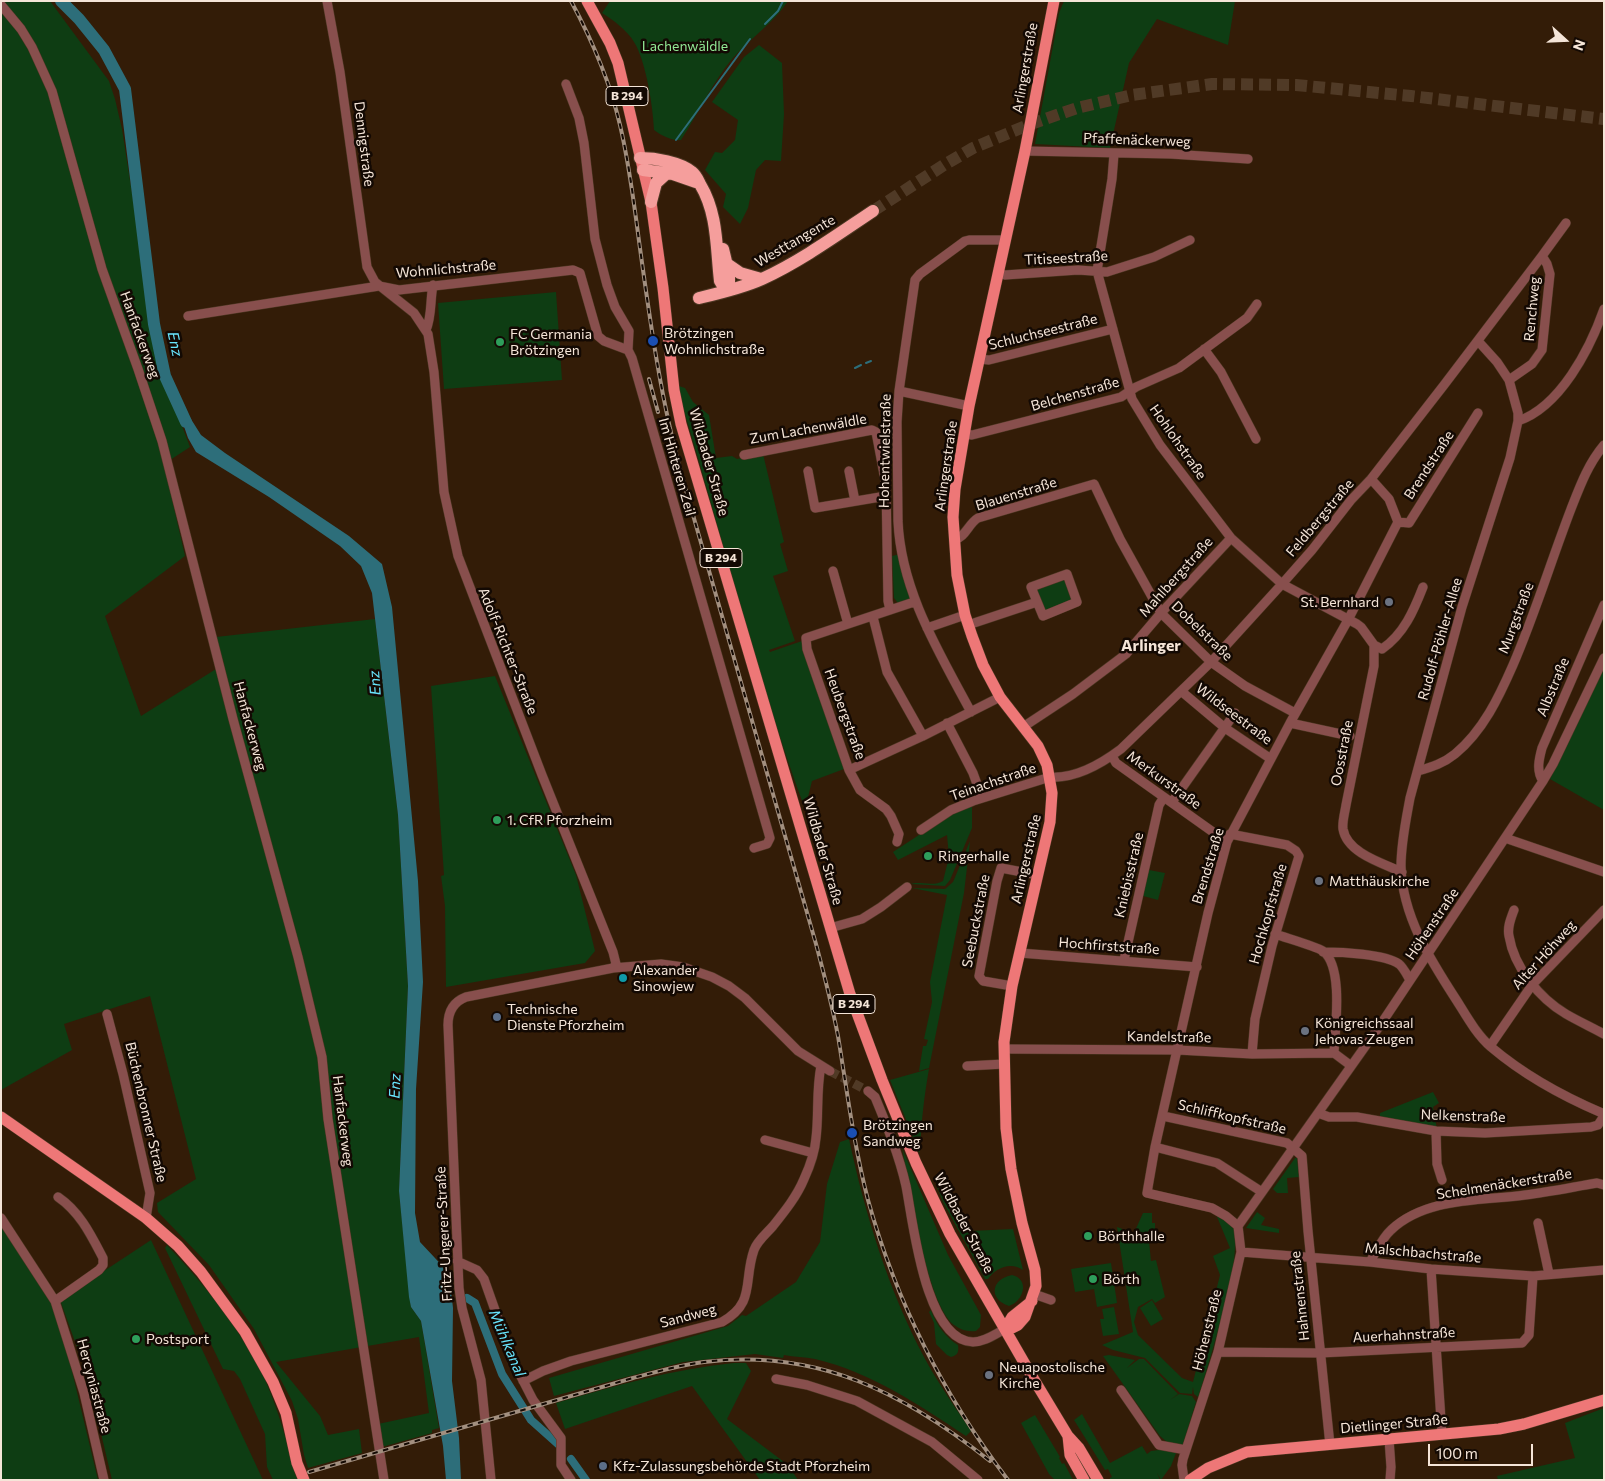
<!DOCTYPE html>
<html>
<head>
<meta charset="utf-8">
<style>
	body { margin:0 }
	#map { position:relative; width:1605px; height:1481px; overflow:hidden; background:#331c07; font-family:Commissioner,sans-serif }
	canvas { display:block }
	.frame { position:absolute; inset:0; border:2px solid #f5e5d8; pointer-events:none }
	.north { position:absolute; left:1540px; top:15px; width:50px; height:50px; -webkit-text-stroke:4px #130903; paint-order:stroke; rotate:110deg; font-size:14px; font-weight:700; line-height:20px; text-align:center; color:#f5e5d8 }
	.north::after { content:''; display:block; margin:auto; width:18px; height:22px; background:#f5e5d8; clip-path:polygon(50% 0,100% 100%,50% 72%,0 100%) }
	.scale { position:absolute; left:1428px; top:1444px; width:105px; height:22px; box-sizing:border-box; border:2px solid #f5e5d8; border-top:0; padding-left:6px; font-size:15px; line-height:18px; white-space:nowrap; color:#f5e5d8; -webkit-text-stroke:4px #130903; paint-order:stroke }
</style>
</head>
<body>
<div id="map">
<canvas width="1605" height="1481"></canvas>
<div class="frame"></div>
<div class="north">N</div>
<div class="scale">100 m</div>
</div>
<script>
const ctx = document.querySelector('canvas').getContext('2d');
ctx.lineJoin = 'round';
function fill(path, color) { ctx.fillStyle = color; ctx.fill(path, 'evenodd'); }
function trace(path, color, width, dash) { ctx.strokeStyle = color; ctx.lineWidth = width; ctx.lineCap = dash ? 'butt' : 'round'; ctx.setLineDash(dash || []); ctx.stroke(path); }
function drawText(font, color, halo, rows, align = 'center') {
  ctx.font = font + ' Commissioner,sans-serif'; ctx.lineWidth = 5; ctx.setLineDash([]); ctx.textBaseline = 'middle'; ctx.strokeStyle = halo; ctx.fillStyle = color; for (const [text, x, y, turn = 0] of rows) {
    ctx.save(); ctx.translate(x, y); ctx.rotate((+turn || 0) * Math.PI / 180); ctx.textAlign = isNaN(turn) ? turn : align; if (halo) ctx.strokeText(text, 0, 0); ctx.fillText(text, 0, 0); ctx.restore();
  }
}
const green = new Path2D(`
	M1 1H50L109 81 115 99 122 129 153 329 163 375 190 447 164 464 185 556 105 616 141 716 224 664 216 637 375 619 398 815 408 986 399 1191 411 1307 421 1321 439 1428 432 1430V1433L382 1447 378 1424 429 1413 419 1337 276 1362 320 1416 328 1435 359 1429 362 1453 308 1468 304 1455 298 1419 292 1401 254 1329 209 1265 158 1212 157 1203 196 1179 150 996 64 1024 72 1050 1 1090Z
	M610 1H788C774 23 749 39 732 59 712 83 698 114 681 140 672 141 662 136 654 130 653 107 646 61 634 42 627 30 613 20 602 13Z
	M1064 1H1235L1228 45 1157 19 1129 63 1110 148 1035 144 1059 13Z
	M759 45 782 63 784 114 781 161 765 160 756 170 748 208 740 224 723 207 726 194 705 170 715 152 722 153 735 140 738 120 712 102 744 57Z
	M556 292 562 380 444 389 438 303Z
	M676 385 685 388 693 402 709 415 716 458 732 456 737 459 763 454 784 542 780 544 788 571 773 576 795 641 769 650 770 652 802 641 844 769 812 781 805 809C754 670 720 526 676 385Z
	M900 554 912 598 898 603 894 598 892 556Z
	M1065 578 1073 600 1045 610 1036 589Z
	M1604 665V810L1550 779Z
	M495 676 576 875 595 951 585 963 446 987 445 906 441 876 444 875 431 686Z
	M972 804V828L950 880 945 886 911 884C919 881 934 887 943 881L949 857 947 835 898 860 893 852 954 812Z
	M970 841 964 893 929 1068 919 1071 923 1046H926L928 1040 924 1039 932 1002 930 982 947 895 912 888 945 889 953 882Z
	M1149 870 1165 873 1158 900 1143 896Z
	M929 1069C924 1097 921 1123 920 1152H919L890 1080Z
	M1433 1092 1439 1103 1433 1107 1437 1129 1380 1117V1113Z
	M849 1139C865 1214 888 1289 924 1357 938 1383 955 1407 971 1431L966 1436C919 1405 871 1372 815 1359 805 1357 794 1357 784 1355L783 1358 755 1354 683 1362 554 1396 549 1378 728 1326 742 1315 746 1316 796 1282 820 1242 827 1184 840 1142Z
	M902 1148 948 1255 981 1315 980 1327 976 1331C967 1332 961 1330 954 1325 926 1303 910 1186 902 1148Z
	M1295 1158H1297L1299 1177 1287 1178 1288 1193H1277L1273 1189Z
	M937 1182 970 1231 1013 1229 1023 1270C1011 1261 995 1268 988 1279H985L943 1202 936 1185Z
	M1215 1212 1234 1229C1238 1255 1230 1283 1224 1308 1216 1338 1208 1367 1198 1397L1194 1394 1193 1387 1192 1394 1180 1393 1145 1358 1113 1350 1102 1345 1133 1332 1117 1227 1134 1233 1143 1213H1152V1223H1155V1230L1148 1231 1151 1261 1156 1260 1165 1297 1155 1303 1152 1299 1138 1307 1134 1322 1138 1335 1182 1378 1193 1382 1220 1275 1213 1256 1230 1248Z
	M1257 1212 1265 1218 1261 1225 1279 1229V1233L1246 1228Z
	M1 1223 53 1302 71 1367 98 1480H1Z
	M151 1240 263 1480H112L88 1378 60 1300Z
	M167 1245C204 1284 243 1332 266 1382 279 1412 287 1442 295 1474L298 1480H273L267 1467 265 1434 240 1379 234 1371 223 1369 165 1248Z
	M1111 1263 1117 1303 1097 1307 1094 1289 1075 1292 1071 1269Z
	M1012 1275C1030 1279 1024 1301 1009 1306 988 1299 991 1279 1012 1275Z
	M1152 1300 1163 1319 1151 1326 1140 1308Z
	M1114 1307 1119 1334 1103 1336 1100 1319H1104L1102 1309Z
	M931 1310C936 1324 946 1338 958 1345 959 1352 958 1355 951 1357L947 1355 936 1344 934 1323 929 1312Z
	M1109 1355 1135 1360 1127 1368 1139 1359H1144L1178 1394 1170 1400 1179 1394 1192 1396 1196 1402 1183 1444 1181 1445 1168 1443 1160 1436 1103 1356Z
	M734 1363H746L751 1371 727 1419 788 1465 798 1480H760L692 1386 565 1429 556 1403C614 1386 673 1369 734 1363Z
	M1604 1408V1480H1498L1497 1476 1575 1458 1565 1423Z
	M1082 1414 1110 1463 1142 1446 1147 1454 1151 1451 1167 1449 1176 1453 1171 1466 1161 1480 1157 1473 1160 1480H1110V1478L1112 1477 1108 1469 1105 1470 1074 1420Z
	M1035 1415 1060 1457 1059 1458 1062 1464 1064 1463 1073 1480H1055L1049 1474 1021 1423Z`);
const water = new Path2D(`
	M184 408 201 435 225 453 349 536 382 564 392 607 418 881 423 982 416 1089 415 1213 420 1242 449 1273 453 1308 452 1381 459 1438 461 1480H446L443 1446 421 1321 411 1307 409 1297 399 1191 408 986 398 815 372 593 361 566 340 546 269 497 196 452 188 438 178 409Z`);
const stream = new Path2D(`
	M765 24 778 11 783 1
	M676 140 750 39
	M866 363 871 361
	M855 368 861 365`);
const canal = new Path2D(`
	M467 1298 475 1303 502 1374 531 1420 559 1445
	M571 1459 586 1480`);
const river = new Path2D(`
	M61 1 79 19 104 50 125 89 154 324 165 376 186 422`);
const minorTunnel = new Path2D(`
	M830 1071 868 1091`);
const highwayTunnel = new Path2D(`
	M873 211 944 165 973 148 1028 125 1077 108 1132 95 1212 84 1296 85 1411 96 1604 119`);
const minor = new Path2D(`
	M327 1 340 72 367 267 375 282 414 313 428 334 434 372 444 492 458 556 542 775 613 952 616 964 613 968
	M1 5 21 29 32 47 52 91 102 269 138 369 162 441 233 719 298 957 322 1057 328 1119 384 1480
	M566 84 579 118 584 143 595 239 607 285 615 307 629 331 628 350 632 358 770 838 767 844 754 848
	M1025 151 1171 154 1248 159
	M1114 154 1112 179 1097 271 1132 399 1160 445 1231 538 1282 584 1357 624 1361 627 1374 645V666L1346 805C1345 812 1342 822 1343 829 1347 853 1382 863 1402 872
	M998 273 1005 275 1078 270 1107 272 1154 257 1190 240
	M188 316 379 286 399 290 573 270 580 273 598 336 604 341 628 350
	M426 330C432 317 430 300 433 285
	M1204 349 1221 372 1256 439
	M979 359 989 360 1113 329
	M1509 380 1532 364 1542 350 1550 274 1547 264 1542 256
	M899 391 969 406
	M1518 421C1560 407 1590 349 1604 309
	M964 434 972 435 1121 397 1136 387 1179 368 1247 318 1257 304
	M744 455 872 430 876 432 886 485 888 601 890 610
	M808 471 815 508 886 496
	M849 471 855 501
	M1371 479 1389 499 1398 522
	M954 540C966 537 968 524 978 518L1094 484 1120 539 1161 613 1211 662 1245 686 1295 713
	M833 571 848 624
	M1067 574 1077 602 1043 616 1031 587Z
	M916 603H911L806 638 807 649 849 770 923 736 1000 697
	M873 617 887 672 923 736
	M968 625 1037 602
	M927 628 965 615
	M1374 645 1382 649C1404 634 1414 610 1423 587
	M1181 691 1225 728 1271 759
	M971 712C939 652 901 591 898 521L897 422 899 391 915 280 920 274 965 241 969 240H1006
	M947 723 973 773 982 798
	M1290 723 1350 736
	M1023 727 1073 694 1126 654 1161 613 1231 538
	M1112 756 1116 763 1227 842
	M849 770 860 790 886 809 891 816 899 834 897 842
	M1418 771C1432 767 1444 763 1455 754 1483 731 1499 697 1513 665 1535 614 1551 561 1571 509 1580 486 1588 464 1604 445
	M1543 781C1536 771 1539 759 1542 748L1604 605
	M1172 802 1235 713
	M921 830 951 810 973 801 1050 777C1076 779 1101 764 1121 749L1211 662 1282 584 1312 550 1351 500 1371 479 1444 385 1542 256 1566 223
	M1230 834 1287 845 1296 851 1299 856 1272 946 1255 1019 1252 1054
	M1505 838 1604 872
	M1514 910C1511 918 1507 927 1509 936 1514 967 1539 998 1566 1014 1578 1021 1591 1027 1604 1034
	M830 928 862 919 881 907 907 887
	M1275 934C1286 938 1315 946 1323 951 1344 967 1335 1029 1334 1053L1350 1065
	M1323 952C1341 952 1385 954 1399 964 1403 967 1407 975 1410 980
	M1020 953 1197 967
	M1124 960 1157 814 1159 805 1164 797
	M1012 986 983 981 979 976 997 881 1001 868 1038 875
	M107 1014 123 1074 150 1193 146 1218
	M1490 1046 1532 985 1604 910
	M1004 1049 1178 1050 1252 1054 1334 1053
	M967 1066 1004 1064
	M868 1091 875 1097C887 1126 899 1155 906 1186 913 1221 925 1341 973 1342 985 1342 995 1334 1005 1329
	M1318 1113 1329 1117H1357L1436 1131 1485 1133 1591 1127 1598 1125 1604 1116 1602 1113C1562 1096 1524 1075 1491 1047 1477 1035 1467 1017 1457 1001 1431 961 1402 916 1401 866 1401 843 1406 820 1410 798L1462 607 1510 458 1518 421V413L1509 380 1497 362 1478 341
	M1163 1116 1287 1143 1302 1156 1308 1231 1330 1445
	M1436 1131 1437 1164 1442 1180
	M765 1140 813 1153
	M1155 1147 1217 1163 1262 1192
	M1 1218 55 1301 84 1393 104 1480
	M1538 1223 1549 1274
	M1238 1226 1226 1216 1212 1208 1147 1193 1155 1147 1208 913 1227 842 1290 723 1348 620 1398 522 1409 523 1478 413
	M1241 1252 1370 1262 1431 1269 1533 1276 1604 1270
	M457 1261 477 1270 484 1279 513 1361 533 1400 561 1438V1465L571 1480
	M1370 1262C1376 1252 1382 1238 1391 1230 1426 1197 1481 1201 1525 1195 1549 1192 1573 1187 1597 1183L1604 1185
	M1431 1269 1442 1435
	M1034 1294 1051 1300
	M55 1301 99 1270 103 1265V1258C91 1235 80 1212 58 1197
	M1218 1352 1320 1353 1522 1343 1529 1335 1533 1276
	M776 1379 807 1385 857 1401 932 1442 978 1480
	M523 1381 543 1371 571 1361 722 1322C756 1303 743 1281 754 1250 757 1241 767 1233 773 1226 785 1211 797 1196 804 1179 810 1166 815 1151 816 1138 819 1114 816 1091 821 1066
	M1121 1390 1159 1445 1186 1450
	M1389 1439 1391 1467 1390 1480
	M491 1480 481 1380 462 1308 459 1288 448 1025C448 1012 453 1002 466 997L613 968 661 964 683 967 712 977 729 986 745 998 798 1051 830 1071
	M1184 1480 1182 1465 1183 1459 1218 1352 1241 1252 1238 1226 1381 1024 1543 781 1553 764 1604 658`);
const major = new Path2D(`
	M587 1 610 43 618 63 651 202 663 288 674 390 681 424 850 994 882 1080 916 1163 950 1234 1033 1378 1068 1436 1079 1448 1098 1480
	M1 1117 146 1218 178 1246 201 1272 245 1332 273 1382 286 1413 297 1463 304 1480
	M1005 1329 1012 1328 1018 1325 1025 1317 1036 1286 1035 1270 1022 1223 1011 1169 1006 1128 1004 1042 1012 986 1050 822 1052 793 1047 765 1038 746 1000 697 983 665 972 636 965 615 957 575 953 517 955 489 969 406 1025 151 1054 1
	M1005 1329 1012 1317 1032 1301
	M1068 1436 1070 1455 1084 1480
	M1190 1480 1208 1468 1247 1452 1499 1429 1524 1424 1604 1400`);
const highway = new Path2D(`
	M640 158C655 158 680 162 692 172 696 175 698 180 700 184 718 214 716 247 720 281L723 286 729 290
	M643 170 673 174 696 182
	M651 202 656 183 667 173
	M723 249 729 274V290
	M727 264 740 273 761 279
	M699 298C720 293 742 288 762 279 801 261 837 235 873 211`);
const rail = new Path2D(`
	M571 1C592 40 610 82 620 125 629 163 634 202 639 241 650 321 661 402 683 480L816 944C824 974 832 1005 838 1036 847 1091 854 1146 868 1200 896 1301 944 1396 1008 1480
	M649 379 658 412
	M309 1472 633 1378C656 1372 680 1365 704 1362 817 1348 904 1393 990 1461`);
const markers = [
	[653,341,6,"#1a4fb4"],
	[500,342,5,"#2e9e5b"],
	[1389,602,5,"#6b7280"],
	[497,820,5,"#2e9e5b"],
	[928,856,5,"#2e9e5b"],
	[1319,881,5,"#6b7280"],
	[623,978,5,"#0f9aa8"],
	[497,1017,5,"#5c6f8a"],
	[1305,1031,5,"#6b7280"],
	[852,1133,6,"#1a4fb4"],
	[1088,1236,5,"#2e9e5b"],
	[1093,1279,5,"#2e9e5b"],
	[136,1339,5,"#2e9e5b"],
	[989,1375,5,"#6b7280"],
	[603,1466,5,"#5c6f8a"]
];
const shields = [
	[627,96,42],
	[721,558,42],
	[854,1004,42]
];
const shieldNames = [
	["B 294",627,96],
	["B 294",721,558],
	["B 294",854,1004]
];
const parkNames = [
	["Lachenwäldle",685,46]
];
const streetNames = [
	["Arlingerstraße",1025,68,-80],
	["Pfaffenäckerweg",1137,140,2],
	["Dennigstraße",364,144,83],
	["Westtangente",795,241,-30],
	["Titiseestraße",1066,258,-3],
	["Wohnlichstraße",446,269,-5],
	["Renchweg",1532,309,-85],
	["Schluchseestraße",1043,332,-14],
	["Hanfackerweg",140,335,70],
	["Belchenstraße",1075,394,-16],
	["Zum Lachenwäldle",808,429,-10],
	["Hohlohstraße",1178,442,55],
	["Hohentwielstraße",885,451,-89],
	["Wildbader Straße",709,462,74],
	["Brendstraße",1429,465,-57],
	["Arlingerstraße",946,466,-82],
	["Im Hinteren Zeil",677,467,74],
	["Blauenstraße",1016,494,-17],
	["Feldbergstraße",1320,518,-50],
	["Mahlbergstraße",1176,577,-48],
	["Murgstraße",1516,618,-69],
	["Dobelstraße",1202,631,44],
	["Rudolf-Pöhler-Allee",1440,639,-74],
	["Adolf-Richter-Straße",508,651,68],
	["Albstraße",1553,687,-67],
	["Heubergstraße",845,714,70],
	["Wildseestraße",1234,714,37],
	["Hanfackerweg",250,726,75],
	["Oosstraße",1342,753,-79],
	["Merkurstraße",1164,780,36],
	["Teinachstraße",993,782,-19],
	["Wildbader Straße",823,851,74],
	["Arlingerstraße",1026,859,-77],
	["Brendstraße",1208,866,-73],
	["Kniebisstraße",1129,875,-77],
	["Hochkopfstraße",1268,914,-74],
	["Seebuckstraße",976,921,-79],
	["Höhenstraße",1432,924,-56],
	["Hochfirststraße",1109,946,4],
	["Alter Höhweg",1544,955,-48],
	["Kandelstraße",1169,1037,1],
	["Büchenbronner Straße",146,1112,77],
	["Nelkenstraße",1463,1116,2],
	["Schliffkopfstraße",1232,1117,13],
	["Hanfackerweg",343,1121,83],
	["Schelmenäckerstraße",1504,1184,-9],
	["Wildbader Straße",964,1223,62],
	["Fritz-Ungerer-Straße",444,1234,-93],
	["Malschbachstraße",1423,1253,5],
	["Hahnenstraße",1300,1296,-96],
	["Sandweg",688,1316,-15],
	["Höhenstraße",1207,1330,-76],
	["Auerhahnstraße",1404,1335,-3],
	["Hercyniastraße",94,1386,75],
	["Dietlinger Straße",1394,1424,-5]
];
const poiNames = [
	["Brötzingen",664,333],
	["Wohnlichstraße",664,349],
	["FC Germania",510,334],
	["Brötzingen",510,350],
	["St. Bernhard",1379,602,"right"],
	["1. CfR Pforzheim",507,820],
	["Ringerhalle",938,856],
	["Matthäuskirche",1329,881],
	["Alexander",633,970],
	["Sinowjew",633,986],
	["Technische",507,1009],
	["Dienste Pforzheim",507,1025],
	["Königreichssaal",1315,1023],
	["Jehovas Zeugen",1315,1039],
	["Brötzingen",863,1125],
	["Sandweg",863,1141],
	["Börthhalle",1098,1236],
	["Börth",1103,1279],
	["Postsport",146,1339],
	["Neuapostolische",999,1367],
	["Kirche",999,1383],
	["Kfz-Zulassungsbehörde Stadt Pforzheim",613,1466]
];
const waterNames = [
	["Enz",175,344,78],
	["Enz",375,683,-94],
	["Enz",395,1086,-88],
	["Mühlkanal",507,1343,67]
];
const quarterNames = [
	["Arlinger",1151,646]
];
fill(green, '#0e3d13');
fill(water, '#2d6e7a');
trace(stream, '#2d6e7a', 2);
trace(canal, '#2d6e7a', 8);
trace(river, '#2d6e7a', 12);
trace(minorTunnel, '#503a26', 9, [9, 4.5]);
trace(highwayTunnel, '#503a26', 12, [12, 6]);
trace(minor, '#4e3824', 10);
trace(major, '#4e3824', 12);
trace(highway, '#4e3824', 14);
trace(minor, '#884f4d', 9);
trace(major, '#e77', 11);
trace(highway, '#f59e9c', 12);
trace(rail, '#a28f7f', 4);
trace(rail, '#130903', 2, [5.5]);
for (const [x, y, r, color] of markers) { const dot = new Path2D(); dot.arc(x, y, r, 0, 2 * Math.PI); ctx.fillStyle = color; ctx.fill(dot); trace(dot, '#130903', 2); }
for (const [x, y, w] of shields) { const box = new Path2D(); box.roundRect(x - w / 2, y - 9.5, w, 19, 4); ctx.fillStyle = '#130903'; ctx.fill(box); trace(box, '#f5e5d8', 1); }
drawText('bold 12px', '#f5e5d8', null, shieldNames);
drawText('14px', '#92e995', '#130903', parkNames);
drawText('14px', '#f5e5d8', '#130903', streetNames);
drawText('14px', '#f5e5d8', '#130903', poiNames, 'left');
drawText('italic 15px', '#68e4fc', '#130903', waterNames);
drawText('bold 16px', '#f5e5d8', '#130903', quarterNames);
</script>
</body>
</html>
